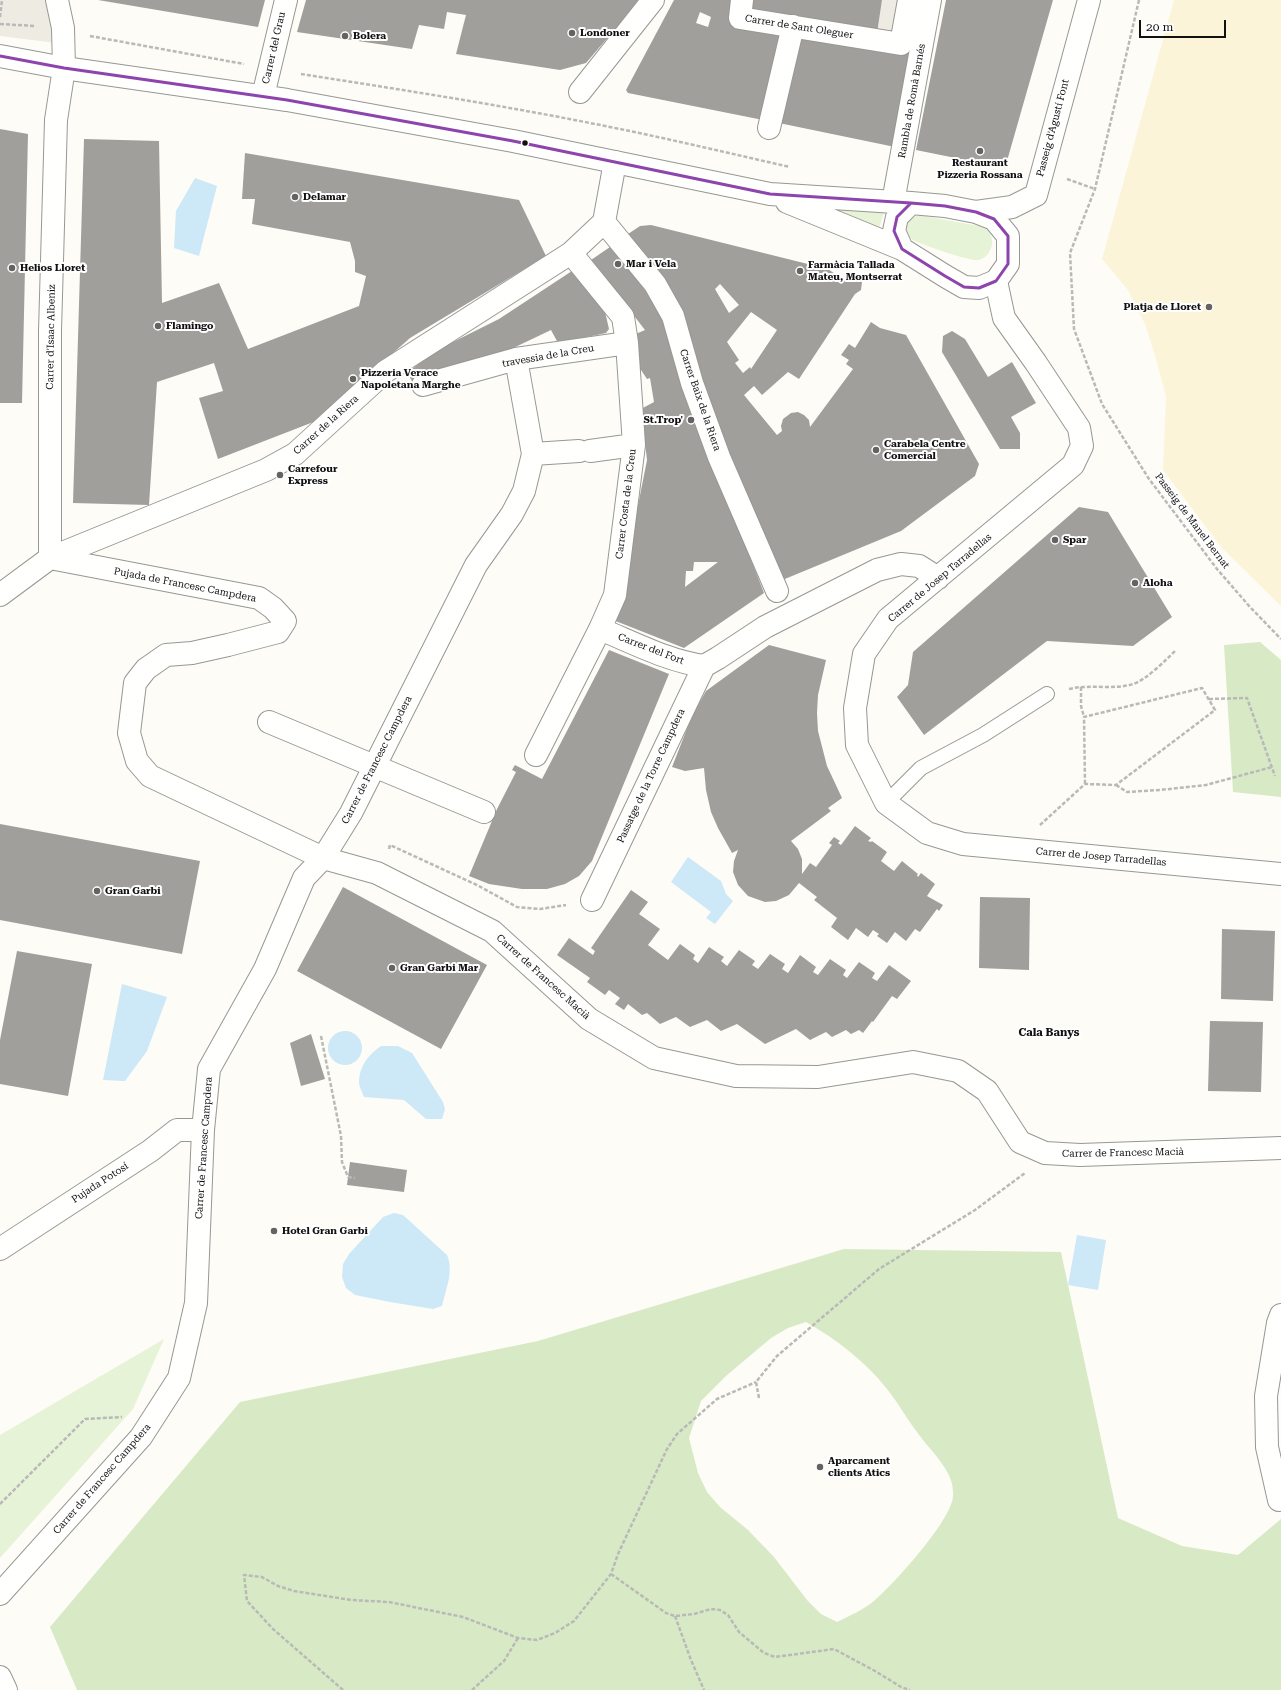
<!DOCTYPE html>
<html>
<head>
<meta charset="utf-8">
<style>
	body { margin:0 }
	#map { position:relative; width:1281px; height:1690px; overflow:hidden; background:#fdfcf7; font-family:"Roboto Serif",serif }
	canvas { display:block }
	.scale { position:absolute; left:1139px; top:20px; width:87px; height:18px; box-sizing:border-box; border:2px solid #111; border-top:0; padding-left:5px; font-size:12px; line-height:14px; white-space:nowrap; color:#111; -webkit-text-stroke:3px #fff; paint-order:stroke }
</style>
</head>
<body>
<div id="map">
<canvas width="1281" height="1690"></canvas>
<div class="scale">20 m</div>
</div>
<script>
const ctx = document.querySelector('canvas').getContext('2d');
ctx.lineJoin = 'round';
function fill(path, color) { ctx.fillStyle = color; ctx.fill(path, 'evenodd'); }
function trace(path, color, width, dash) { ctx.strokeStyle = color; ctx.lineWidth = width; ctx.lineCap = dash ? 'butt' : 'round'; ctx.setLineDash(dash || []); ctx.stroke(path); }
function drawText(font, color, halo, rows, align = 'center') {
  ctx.font = font + ' "Roboto Serif",serif'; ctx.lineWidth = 4; ctx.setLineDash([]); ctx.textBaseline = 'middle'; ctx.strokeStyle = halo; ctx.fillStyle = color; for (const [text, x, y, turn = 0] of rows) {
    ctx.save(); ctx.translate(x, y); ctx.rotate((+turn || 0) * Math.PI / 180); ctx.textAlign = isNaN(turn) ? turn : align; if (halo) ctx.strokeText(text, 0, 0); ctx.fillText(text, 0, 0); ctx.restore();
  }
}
const green = new Path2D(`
	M835 209 884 213 878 231Z
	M919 215 984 227C990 231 993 237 992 245 990 253 985 259 978 260 971 262 920 244 913 240 900 232 908 218 919 215Z
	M164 1339 133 1409 0 1558V1435Z`);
const forest = new Path2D(`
	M1260 642 1281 660V797L1233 792 1224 645Z
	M844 1249 1061 1252 1118 1518 1182 1546 1238 1555 1281 1519V1690H77L50 1627 240 1402 538 1341ZM806 1322C836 1339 866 1362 887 1389 899 1404 908 1421 920 1436 933 1454 955 1472 953 1496 952 1520 893 1585 874 1601 863 1610 849 1616 837 1622L821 1614 807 1600 774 1557 748 1530 720 1507 707 1492 698 1473 689 1438 701 1401 726 1376 771 1338 788 1328Z`);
const sand = new Path2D(`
	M1174 0H1281V606L1222 548 1163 470 1166 397 1155 355 1145 324 1128 290 1102 259Z`);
const plaza = new Path2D(`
	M0 0H49L56 43 0 36Z
	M882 0H919L909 52 874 45Z`);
const water = new Path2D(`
	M195 178 217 186 199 256 174 248 176 211Z
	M688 857 721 881 726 894 733 901 715 924 706 918 711 912 671 882Z
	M122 984 167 997 147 1051 125 1081 103 1080Z
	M328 1048a17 17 0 1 1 34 0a17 17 0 1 1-34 0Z
	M381 1046H398L412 1053 443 1102 445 1109 442 1119H426L404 1100 364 1097C362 1092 359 1086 359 1082 359 1066 369 1054 381 1046Z
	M394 1213 403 1215 447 1255C454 1271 446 1289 442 1306L433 1309 390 1302 355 1295 346 1288 342 1277 343 1264 349 1254 383 1217Z
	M1077 1235 1106 1240 1098 1290 1068 1285Z`);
const building = new Path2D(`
	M98 0H265L258 27Z
	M306 0H640L586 63 560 70 456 54 466 15 447 12 444 29 419 25 412 49 297 32Z
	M674 0H738L787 32 768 121 628 93 626 90ZM700 12 711 17 708 27 696 23Z
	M749 0H882L877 33 747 11Z
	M946 0H1053L1005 168 916 150Z
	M795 31 909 52 895 147 774 122Z
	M0 129 28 134 22 403H0Z
	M84 139 159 141 162 303 219 283 248 349 359 306 366 276 355 272V261L350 242 252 224 255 199H242L245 153 519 200 546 256 410 338 316 421 218 459 199 398 223 391 214 363 157 382 149 505 73 503Z
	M651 225 828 269 845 281 849 274 858 276 861 279 862 282 861 290 855 294 799 379 788 372 762 395 754 386 744 395 777 435 782 431 781 426 783 419 791 413 798 412 804 415 809 420 810 427 853 369 846 364 849 360 841 355 849 344 855 348 871 322 880 328 906 335 979 464 975 476 901 531 780 581 694 368 699 364 690 353 625 236 640 226ZM720 284 739 305 729 313 715 289ZM751 312 777 330 751 369 750 367 743 373 735 363 739 360 727 342Z
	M610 247 666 315 703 436 764 593 684 648 613 620 627 561 647 460 641 409 654 402 650 378 647 379 641 370H635L631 336 645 330 591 260ZM694 562H718L685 587 686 571H693Z
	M575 269 603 303 609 329 606 333 558 343 551 330 507 351 412 381 407 373 435 351 499 319Z
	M952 331 965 339 988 377 1012 362 1036 403 1011 417 1020 433V449H1000L942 352 943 336Z
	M1079 507 1108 512 1172 617 1133 646 1047 641 924 735 897 697 908 685 913 652Z
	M769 645 826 660 818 695 817 713 818 731 827 766 842 798 828 808 831 811 791 841 798 849 802 859V874L810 863 816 867 832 845 829 843 834 837 840 841 838 843 841 845 855 826 871 838 868 841 871 842 872 841 887 852 881 861 894 871 902 861 918 874 917 875 918 877 921 873 935 884 927 896 943 905 939 911 937 909 920 932 915 929 906 941 895 932 887 943 877 936 879 934 873 930 868 937 856 928 848 940 831 927 837 918 814 900 817 897 799 883 789 895 776 901 765 902 748 896 738 885 733 872 734 861 738 850 732 853 718 828 711 812 706 790 704 768 685 771 672 767 692 716 706 691Z
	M609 650 669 674 592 861 579 876 565 884 547 889H522L489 884 469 876 497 809 516 772 512 770 515 765 542 779Z
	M0 824 200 861 182 954 0 920Z
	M343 887 487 965 441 1049 297 971Z
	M631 890 648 902 639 914 660 929 648 945 668 960 680 944 695 955 693 959 698 963 709 947 724 957 721 961 727 966 739 950 755 961 752 965 758 969 770 954 785 964 782 969 788 973 800 955 816 967 813 972 818 975 830 959 846 970 843 975 847 978 859 962 875 973 872 978 877 981 889 965 911 981 897 999 892 996 873 1022 872 1021 863 1033 859 1030 851 1034 846 1030 832 1037 826 1032 810 1040 796 1029 765 1044 737 1024 721 1031 707 1020 690 1027 676 1017 660 1024 647 1013 642 1015 628 1004 624 1010 615 1004 620 998 609 990 605 995 587 982 590 978 557 955 569 938 593 955 595 951 591 948Z
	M980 897 1030 898 1029 970 979 968Z
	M1222 929 1275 931 1273 1001 1221 999Z
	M17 951 92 964 68 1096 0 1084V1040Z
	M1210 1021 1263 1022 1261 1092 1208 1091Z
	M311 1034 325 1079 301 1086 290 1043Z
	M350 1162 407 1170 404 1192 347 1185Z`);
const path = new Path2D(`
	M1139 0 1095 189 1070 253 1074 329 1102 404 1149 479 1217 569 1250 607 1281 639
	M0 17 2 0
	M0 24 36 26
	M90 36 244 64
	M301 74C397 89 494 104 590 123 657 136 724 152 790 167
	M1067 179 1095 189
	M1081 687V706L1084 717
	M1069 689C1089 684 1115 690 1133 684 1146 680 1166 660 1176 650
	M1209 699 1247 698 1275 776
	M1116 785 1127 792 1160 790 1206 785 1272 767
	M1040 825 1085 784 1116 785 1215 710 1202 688 1084 717 1085 784
	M389 849 390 845 477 885 517 907 540 909 566 905
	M321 1036 341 1136 342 1162 348 1177 355 1178
	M759 1398 756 1382 777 1356 879 1269 975 1210 1025 1173
	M0 1504 85 1419 122 1417
	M611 1574 666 1613 675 1616 694 1614 711 1609 720 1610 728 1615 739 1632 764 1653 775 1657 834 1649 875 1671 901 1687 910 1690
	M675 1616 691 1660 704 1690
	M343 1690 273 1629 247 1601 244 1575 262 1577 278 1586 294 1591 351 1600 389 1602 463 1617 518 1638 537 1640 555 1633 574 1621 611 1574 618 1554 667 1449 677 1434 717 1399 756 1382
	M472 1690 504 1661 518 1638`);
const service = new Path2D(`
	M886 803 921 768 983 735 1047 694`);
const pedestrian = new Path2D(`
	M742 0 740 18 901 44 909 0
	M580 92 653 0
	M769 128 793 26
	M604 222 655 284 673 316 692 383 719 457 777 591
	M423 385 516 359 627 343
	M590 451 634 445
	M533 454 579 451
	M50 558 266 470 295 454 386 371 571 253 604 222 615 162
	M269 722 484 812
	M536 755 600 629 615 595 634 445 627 343 623 317 571 253
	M323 858 351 813 476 565 512 514 524 491 533 454 516 359`);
const minor = new Path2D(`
	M263 96 286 0
	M893 202 930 0
	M996 281 1004 318 1036 363 1079 428 1082 446 1073 465 888 619 864 654 855 708 857 745 886 803 927 833 963 844 1281 874
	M50 558 259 598 273 608 285 621 278 632 228 645 192 653 166 655 146 669 135 683 129 733 137 761 150 776 323 858 377 873 492 931 589 1019 654 1058 736 1076 818 1077 913 1062 958 1071 987 1091 1020 1142 1045 1153 1080 1155 1281 1148
	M50 558V331L56 120 64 68 63 28 57 0
	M0 595 50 558
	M600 629C634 643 668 661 704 666
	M592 900 704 666 718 658 765 627 877 570 901 564 919 566 938 578
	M0 1249 150 1151 177 1130H203
	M1279 1500 1267 1447 1266 1396 1278 1323 1281 1315
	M0 1594 141 1437 179 1378 196 1303 203 1130 209 1069 265 969 304 878 323 858
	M0 1677 6 1690`);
const tertiary = new Path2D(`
	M0 56 64 68 287 100 513 141 770 194 911 203 945 206 976 212 994 219 1008 236V264L996 281 979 288 964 287 945 276 902 249 894 231 897 217 911 203
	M787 202 902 249
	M976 212 1012 207 1036 195 1089 0`);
const bus1 = new Path2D(`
	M0 56 64 68 287 100 513 141 770 194 911 203 945 206 976 212 994 219 1008 236V264L996 281 979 288 964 287 945 276 902 249 894 231 897 217 911 203`);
const markers = [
	[572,33,4,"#646362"],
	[345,36,4,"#646362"],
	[525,143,3.5,"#111"],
	[980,151,4,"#646362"],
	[295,197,4,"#646362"],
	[618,264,4,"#646362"],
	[12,268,4,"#646362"],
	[800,271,4,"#646362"],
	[1209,307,4,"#646362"],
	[158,326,4,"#646362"],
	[353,379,4,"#646362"],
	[691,420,4,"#646362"],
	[876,450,4,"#646362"],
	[280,475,4,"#646362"],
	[1055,540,4,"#646362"],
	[1135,583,4,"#646362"],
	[97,891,4,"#646362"],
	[392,968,4,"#646362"],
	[274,1231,4,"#646362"],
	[820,1467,4,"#646362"]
];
const streetNames = [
	["Carrer de Sant Oleguer",799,27,9],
	["Carrer del Grau",274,48,-77],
	["Rambla de Romà Barnés",912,101,-80],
	["Passeig d'Agustí Font",1053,128,-75],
	["Carrer d'Isaac Albeniz",51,337,-89],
	["travessia de la Creu",548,356,-10],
	["Carrer Baix de la Riera",700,400,71],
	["Carrer de la Riera",326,425,-42],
	["Carrer Costa de la Creu",626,504,-83],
	["Passeig de Manel Bernat",1192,521,53],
	["Carrer de Josep Tarradellas",940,578,-40],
	["Pujada de Francesc Campdera",185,585,11],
	["Carrer del Fort",651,649,21],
	["Carrer de Francesc Campdera",377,760,-63],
	["Passatge de la Torre Campdera",651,776,-65],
	["Carrer de Josep Tarradellas",1101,857,5],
	["Carrer de Francesc Macià",543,977,42],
	["Carrer de Francesc Campdera",204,1148,-86],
	["Carrer de Francesc Macià",1123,1153,-1],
	["Pujada Potosí",100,1183,-33],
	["Carrer de Francesc Campdera",102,1479,-49]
];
const poiNames = [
	["Londoner",580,33],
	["Bolera",353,36],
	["Restaurant",980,163,"center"],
	["Pizzeria Rossana",980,175,"center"],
	["Delamar",303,197],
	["Mar i Vela",626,264],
	["Farmàcia Tallada",808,265],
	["Mateu, Montserrat",808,277],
	["Helios Lloret",20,268],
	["Platja de Lloret",1201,307,"right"],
	["Flamingo",166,326],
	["Pizzeria Verace",361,373],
	["Napoletana Marghe",361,385],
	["St.Trop'",683,420,"right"],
	["Carabela Centre",884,444],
	["Comercial",884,456],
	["Carrefour",288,469],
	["Express",288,481],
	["Spar",1063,540],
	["Aloha",1143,583],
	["Gran Garbi",105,891],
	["Gran Garbi Mar",400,968],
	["Hotel Gran Garbi",282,1231],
	["Aparcament",828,1461],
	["clients Atics",828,1473]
];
const neighbourhoodNames = [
	["Cala Banys",1049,1033]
];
fill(green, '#e7f3d7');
fill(forest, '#d8eac5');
fill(sand, '#fcf4d9');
fill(plaza, '#edebe2');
fill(water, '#cde8f7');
fill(building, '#a19f9c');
trace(service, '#979795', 16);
trace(pedestrian, '#979795', 24);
trace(minor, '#979795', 24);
trace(tertiary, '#979795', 24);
trace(path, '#b9b9b8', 2.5, [4, 2]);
trace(service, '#fffffe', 14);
trace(pedestrian, '#fffffe', 22);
trace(minor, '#fffffe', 22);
trace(tertiary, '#fffffe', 22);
trace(bus1, '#8e44ad', 3);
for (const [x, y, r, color] of markers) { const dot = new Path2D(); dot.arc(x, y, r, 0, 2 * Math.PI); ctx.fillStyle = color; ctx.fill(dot); trace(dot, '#fff', 1.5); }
drawText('10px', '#111', '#fff', streetNames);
drawText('bold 10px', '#111', '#fff', poiNames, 'left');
drawText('bold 11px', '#111', '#fff', neighbourhoodNames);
</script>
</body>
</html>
